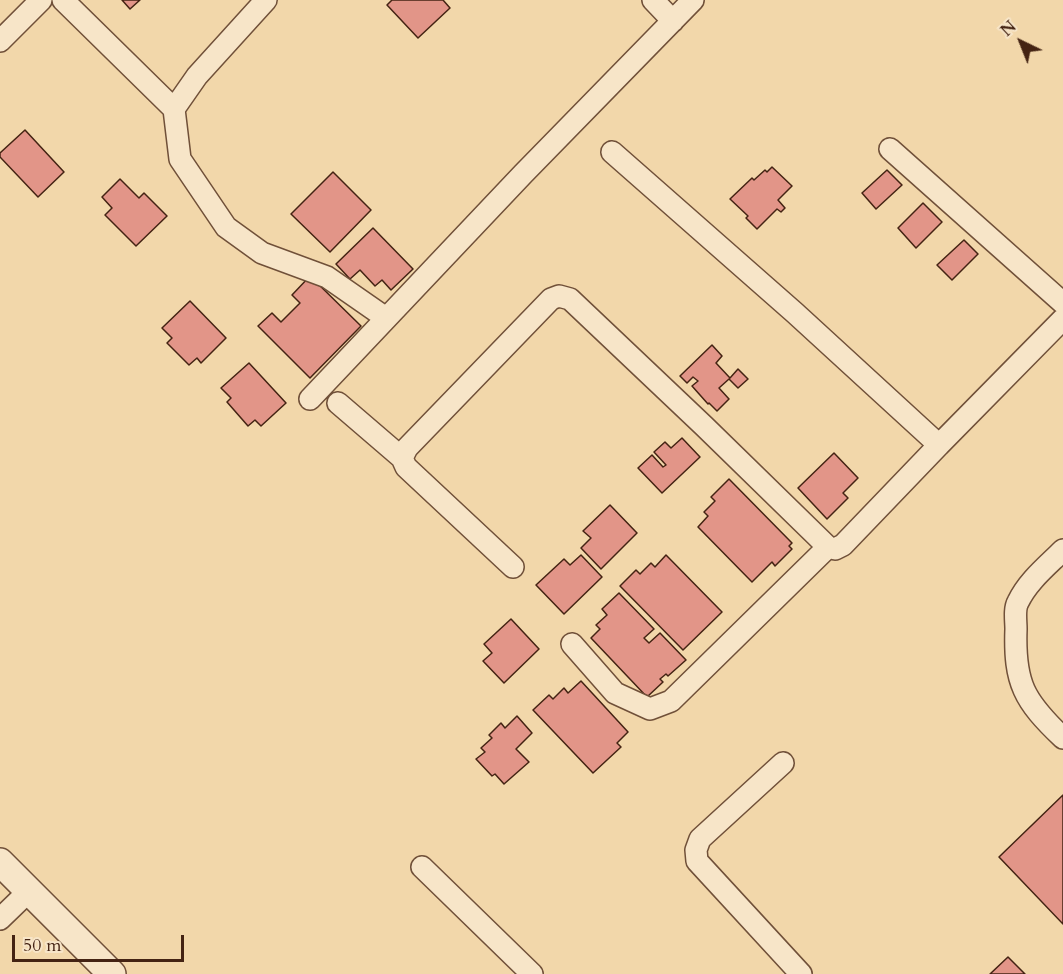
<!DOCTYPE html>
<html>
<head>
<meta charset="utf-8">
<style>
	body { margin:0 }
	#map { position:relative; width:1063px; height:974px; overflow:hidden; background:#f2d7aa; font-family:Cardo,serif }
	canvas { display:block }
	.north { position:absolute; left:991px; top:12px; width:60px; height:60px; -webkit-text-stroke:4px #f7e5c8; paint-order:stroke; rotate:317deg; font-size:16px; font-weight:700; line-height:24px; text-align:center; color:#442313 }
	.north::after { content:''; display:block; margin:auto; width:21px; height:27px; background:#442313; clip-path:polygon(50% 0,100% 100%,50% 72%,0 100%) }
	.scale { position:absolute; left:12px; top:935px; width:172px; height:27px; box-sizing:border-box; border:3px solid #442313; border-top:0; padding-left:8px; font-size:18px; line-height:21px; white-space:nowrap; color:#442313; -webkit-text-stroke:4px #f7e5c8; paint-order:stroke }
</style>
</head>
<body>
<div id="map">
<canvas width="1063" height="974"></canvas>
<div class="north">N</div>
<div class="scale">50 m</div>
</div>
<script>
const ctx = document.querySelector('canvas').getContext('2d');
ctx.lineJoin = 'round';
function fill(path, color) { ctx.fillStyle = color; ctx.fill(path, 'evenodd'); }
function trace(path, color, width, dash) { ctx.strokeStyle = color; ctx.lineWidth = width; ctx.lineCap = dash ? 'butt' : 'round'; ctx.setLineDash(dash || []); ctx.stroke(path); }
const building = new Path2D(`
	M122 0H140L130 9Z
	M392 0H443L450 8 418 38 387 5Z
	M25 130 64 172 38 197 0 157V153Z
	M772 167 792 186 778 200 785 208 781 212 777 209 757 229 746 218 748 216 730 199 752 178 754 180 765 170 767 172Z
	M887 170 902 185 876 209 862 193Z
	M333 172 371 210 330 252 291 214Z
	M120 179 139 198 144 193 167 216 136 246 105 215 112 208 102 197Z
	M923 203 942 222 916 248 898 228Z
	M373 228 413 269 391 290 382 280 375 286 360 270 350 279 336 264Z
	M964 240 978 254 952 280 937 265Z
	M310 276 361 326 310 378 258 326 272 313 281 322 300 303 292 295Z
	M190 301 226 338 201 363 197 358 189 365 167 343 172 338 162 328Z
	M712 345 722 356 716 363 730 378 738 369 748 379 738 388 729 379 719 388 729 399 717 411 709 403 708 404 692 386 698 381 693 377 687 383 680 376Z
	M249 363 286 403 261 426 255 420 248 426 227 402 231 398 221 388Z
	M682 438 700 457 662 493 638 468 652 455 663 467 666 465 654 452 665 442 671 448Z
	M834 453 858 478 843 493 848 498 827 519 798 488Z
	M729 479 792 543 789 546 792 549 775 566 772 562 752 582 698 527 708 516 704 512 715 501 711 497Z
	M610 505 637 533 601 569 581 548 591 538 583 531Z
	M581 555 602 577 564 614 536 585 564 559 570 565Z
	M666 555 722 612 683 650 620 586 636 570 640 574 651 563 655 567Z
	M619 593 654 629 644 638 649 643 660 633 686 660 668 676 666 674 660 679 663 682 647 697 591 638 600 629 596 625 607 615 602 609Z
	M511 619 539 649 504 683 483 661 492 653 484 644Z
	M581 681 628 732 617 743 621 747 593 773 533 710 549 695 553 699 564 688 568 693Z
	M517 716 532 733 516 749 529 762 504 784 495 774 492 776 476 759 485 752 481 748 492 738 489 735 501 723 505 728Z
	M1063 795V924L999 857Z
	M1008 957 1025 974H990Z`);
const minor = new Path2D(`
	M63 0 174 109 180 159 226 227 262 253 327 277 386 318
	M653 0 673 21
	M0 41 41 0
	M174 109 197 76 266 0
	M890 149 1063 303
	M612 152 795 313 939 445 1063 319
	M310 399 523 174 693 0
	M338 403 402 458
	M1063 550C1047 566 1028 581 1018 602 1014 609 1016 621 1016 629 1014 683 1024 701 1063 738
	M513 567 406 467 402 458 407 448 551 299 559 296 570 299 704 426 828 547 835 549 843 545 939 445
	M572 644 615 693 650 709 671 701 828 547
	M783 763 700 839 696 850 697 861 801 974
	M422 867 532 974
	M0 919 29 891`);
const tertiary = new Path2D(`
	M0 862 112 974`);
fill(building, '#e29588');
trace(building, '#442313', 1.5);
trace(minor, '#705039', 24);
trace(tertiary, '#705039', 30);
trace(minor, '#f7e5c8', 21);
trace(tertiary, '#f7e5c8', 27);
</script>
</body>
</html>
